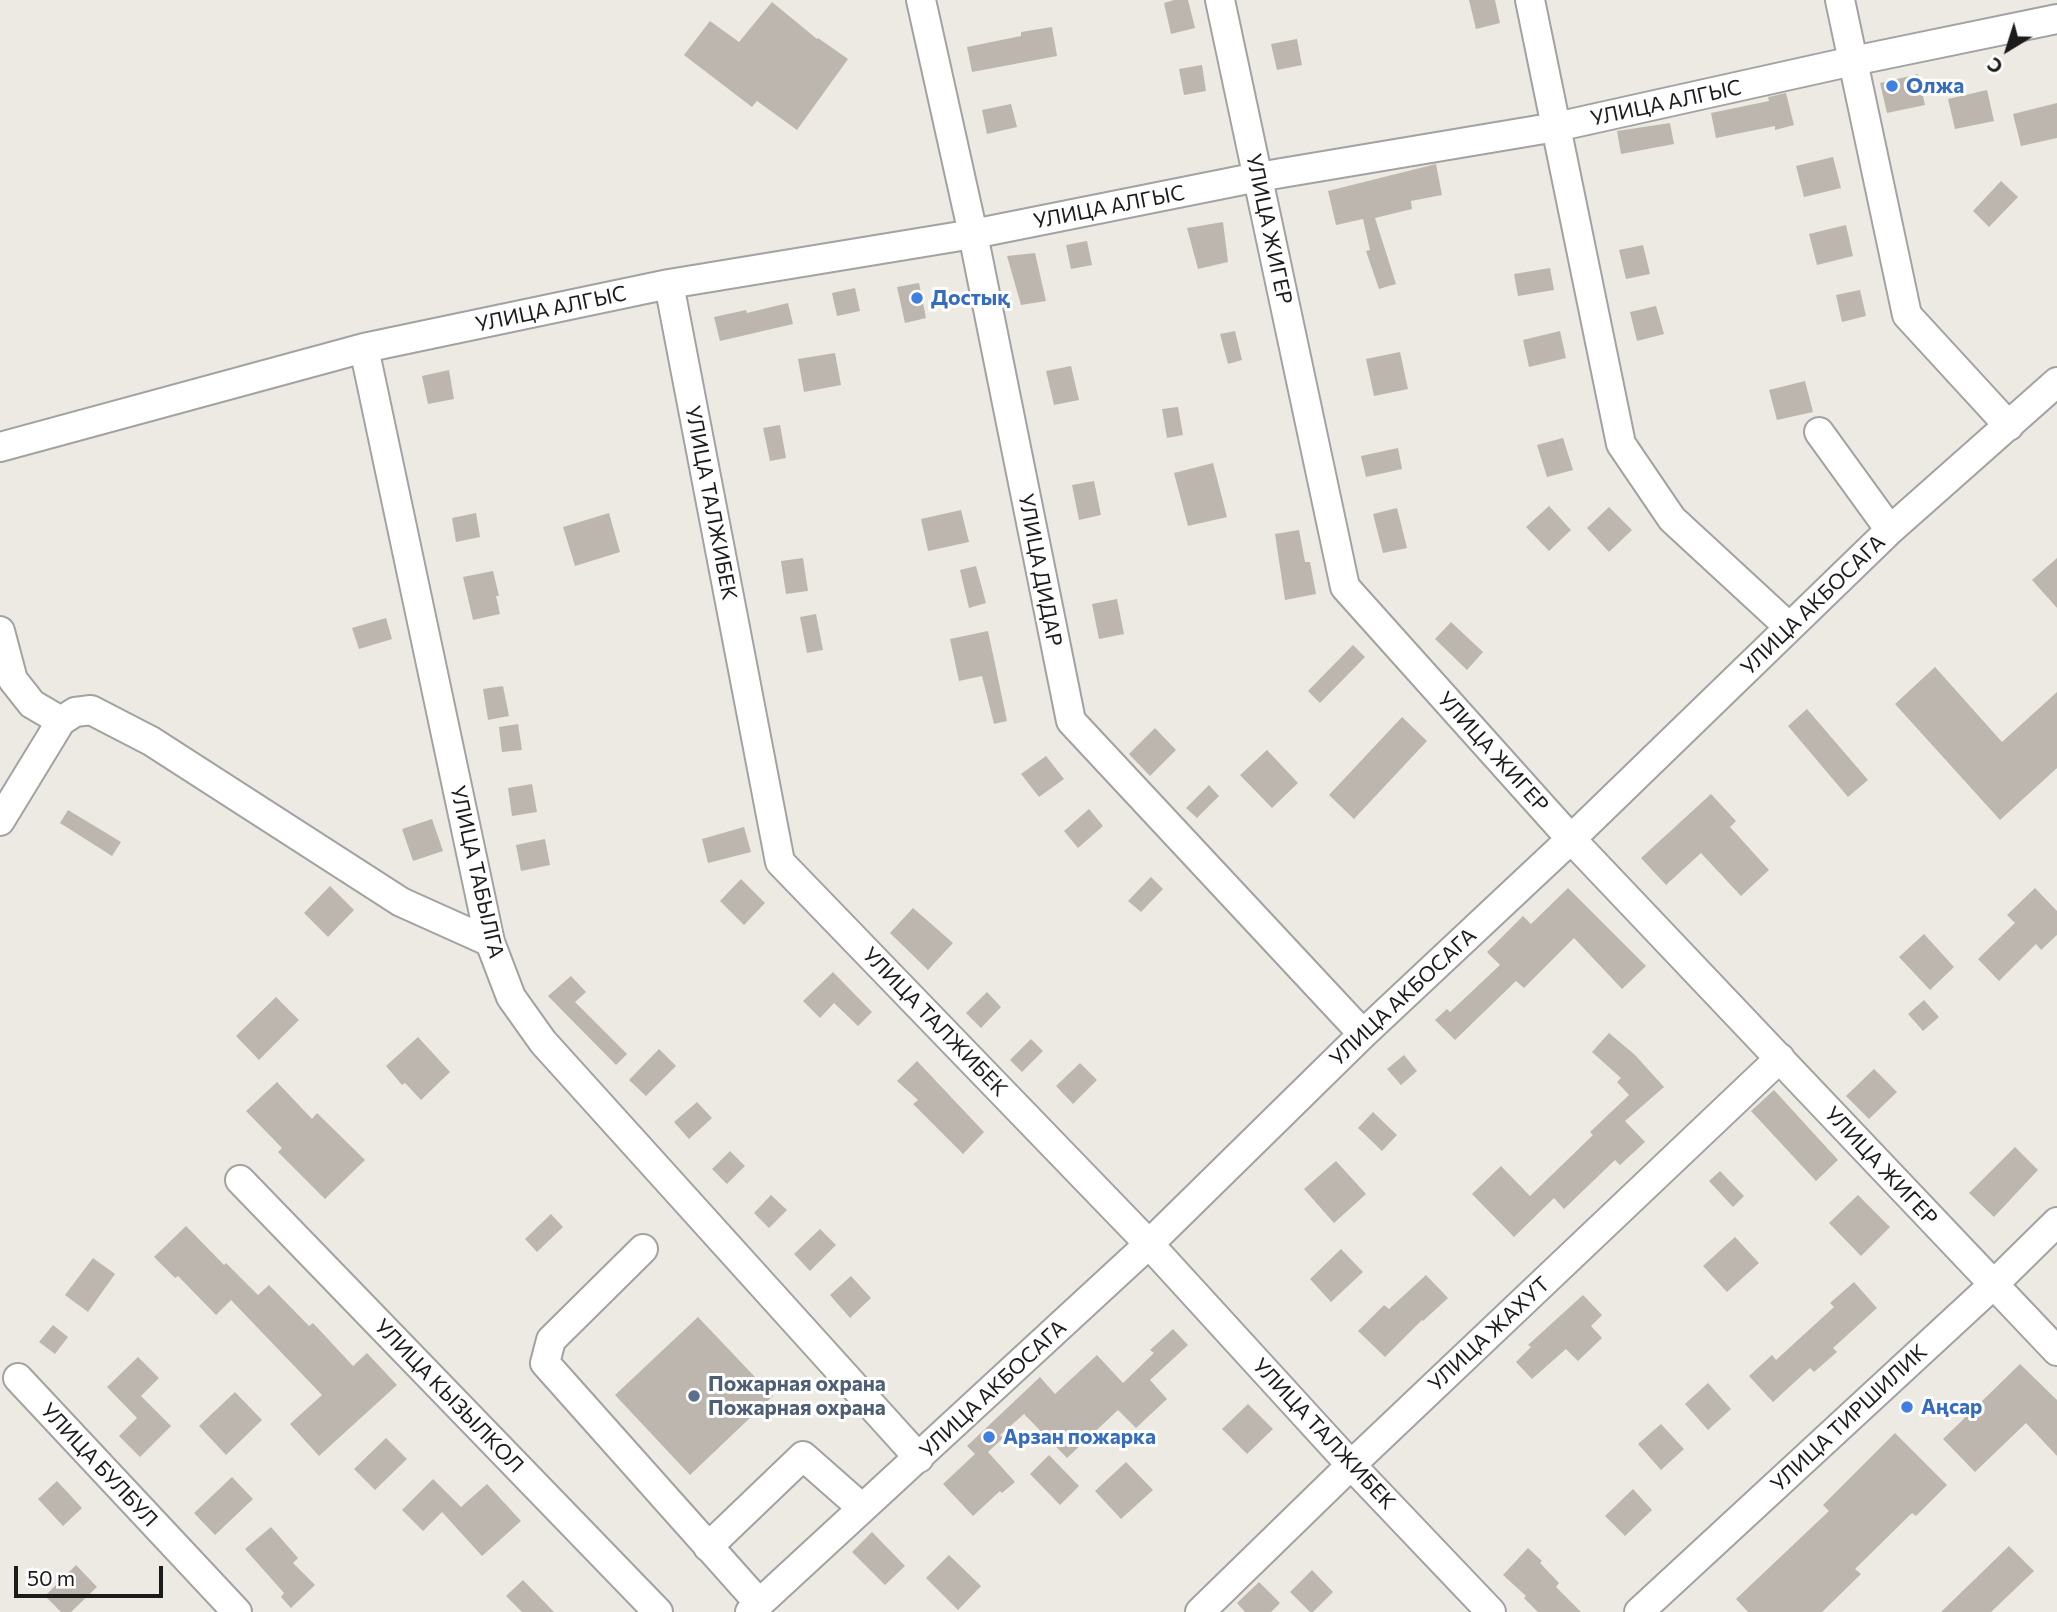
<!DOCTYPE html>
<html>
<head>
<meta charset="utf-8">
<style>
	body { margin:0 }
	#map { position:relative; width:2057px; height:1612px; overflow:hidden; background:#eceae2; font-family:Commissioner,sans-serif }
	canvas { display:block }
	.north { position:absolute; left:1973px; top:14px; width:70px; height:70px; -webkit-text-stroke:5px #fff; paint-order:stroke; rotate:218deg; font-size:19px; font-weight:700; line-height:28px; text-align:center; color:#1b1b1b }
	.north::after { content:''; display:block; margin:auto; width:24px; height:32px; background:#1b1b1b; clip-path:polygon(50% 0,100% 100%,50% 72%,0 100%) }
	.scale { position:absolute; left:14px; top:1566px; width:149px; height:32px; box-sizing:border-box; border:4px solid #1b1b1b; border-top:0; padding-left:9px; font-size:21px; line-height:24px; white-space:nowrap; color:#1b1b1b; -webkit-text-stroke:5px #fff; paint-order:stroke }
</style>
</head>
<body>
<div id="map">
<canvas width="2057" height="1612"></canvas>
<div class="north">С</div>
<div class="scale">50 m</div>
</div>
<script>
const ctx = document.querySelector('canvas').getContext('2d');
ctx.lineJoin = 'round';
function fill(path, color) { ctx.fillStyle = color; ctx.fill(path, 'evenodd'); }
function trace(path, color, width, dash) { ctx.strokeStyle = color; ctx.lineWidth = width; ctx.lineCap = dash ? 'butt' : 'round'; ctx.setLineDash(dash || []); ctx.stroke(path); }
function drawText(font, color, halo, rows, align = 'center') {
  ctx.font = font + ' Commissioner,sans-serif'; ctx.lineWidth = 6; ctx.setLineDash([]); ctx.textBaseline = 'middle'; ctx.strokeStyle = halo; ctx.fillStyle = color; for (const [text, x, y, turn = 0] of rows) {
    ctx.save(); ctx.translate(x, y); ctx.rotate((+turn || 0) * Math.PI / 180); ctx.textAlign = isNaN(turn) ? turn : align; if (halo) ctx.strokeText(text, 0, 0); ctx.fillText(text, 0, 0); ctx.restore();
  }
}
const building = new Path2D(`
	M1174 0H1188L1195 28 1171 34 1164 3Z
	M1469 0H1495L1500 23 1476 29Z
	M772 2 817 39 818 38 848 59 797 130 757 101 752 107 684 55 710 21 739 42Z
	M1052 27 1057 56 972 72 967 47 1021 36V32Z
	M1297 39 1302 65 1277 70 1271 44Z
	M1202 65 1206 91 1184 95 1179 69Z
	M1918 74 1925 105 1887 113 1880 83Z
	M1987 90 1994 121 1955 129 1948 99Z
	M1786 93 1794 125 1775 130V126L1716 138 1711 113 1769 101 1768 97Z
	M2057 103V138L2021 146 2013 114Z
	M1011 104 1017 127 987 134 982 110Z
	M1670 123 1674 144 1621 154 1617 131Z
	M1833 157 1841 188 1804 197 1796 166Z
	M1436 164 1442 195 1411 201 1412 209 1375 218 1396 284 1379 289 1366 251 1370 250 1363 219 1336 225 1328 191Z
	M2001 181 2018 197 1989 227 1973 211Z
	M1223 222 1228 262 1198 269 1187 228Z
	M1846 225 1853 256 1817 265 1809 234Z
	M1087 241 1092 265 1071 269 1066 245Z
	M1643 245 1650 274 1626 279 1619 250Z
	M1035 253 1046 301 1021 305 1007 256Z
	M1550 268 1554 290 1518 296 1514 274Z
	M919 283 926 318 905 323 897 287Z
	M855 288 860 311 837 316 832 293Z
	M1860 290 1866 316 1842 322 1836 295Z
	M788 303 793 324 720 341 714 317 746 310 747 313Z
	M1656 306 1664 334 1637 341 1630 312Z
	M1235 331 1242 360 1228 364 1220 334Z
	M1560 331 1566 358 1529 367 1523 340Z
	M1400 352 1408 389 1374 396 1366 359Z
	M835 353 841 385 804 392 798 359Z
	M1071 366 1079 400 1054 405 1046 371Z
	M449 370 454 399 428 404 422 376Z
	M1805 381 1813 412 1777 420 1769 390Z
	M1178 407 1183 435 1167 438 1162 409Z
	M780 425 786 458 770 461 763 428Z
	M1563 438 1573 470 1547 477 1537 445Z
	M1398 448 1402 469 1366 477 1361 456Z
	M1213 463 1227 517 1188 526 1174 473Z
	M1094 481 1101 515 1079 520 1072 485Z
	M1549 506 1571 530 1549 551 1526 527Z
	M1609 507 1632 530 1609 552 1587 528Z
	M1397 508 1407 548 1383 553 1373 514Z
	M961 510 969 542 928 551 921 519Z
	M476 513 480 537 456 542 452 518Z
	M609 513 620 552 575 566 563 527Z
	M1299 530 1305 562H1310L1316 594 1285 600 1275 534Z
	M803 558 808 591 786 594 781 561Z
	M2057 558V608L2032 580Z
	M976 566 986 603 969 608 960 570Z
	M493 571 499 596H496L500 614 473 620 463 577Z
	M1117 599 1124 634 1099 639 1092 604Z
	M816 614 823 650 807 653 800 617Z
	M386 618 392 639 359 649 352 628Z
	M1451 622 1483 652 1467 670 1435 639Z
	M988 631 1007 721 994 724 982 676 959 681 950 639Z
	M1353 645 1365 657 1320 703 1308 691Z
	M1935 667 2002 742 2057 692V768L2000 820 1895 704Z
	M503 686 509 716 488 720 483 689Z
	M1807 709 1868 780 1848 797 1788 726Z
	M1402 717 1427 741 1354 819 1329 795Z
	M518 724 522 750 502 752 499 727Z
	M1155 728 1176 750 1150 776 1129 754Z
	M1267 750 1298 783 1272 808 1240 775Z
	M1046 756 1064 779 1039 797 1021 774Z
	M532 784 537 812 512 816 508 788Z
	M1209 785 1219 796 1197 818 1186 808Z
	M1711 794 1736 821 1730 827 1769 870 1741 896 1701 853 1666 885 1641 858Z
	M1089 809 1103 826 1078 848 1064 831Z
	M68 810 121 842 112 856 60 823Z
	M432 819 443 851 413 861 402 829Z
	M744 827 751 852 708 863 702 839Z
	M545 839 550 865 521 871 516 845Z
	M1151 877 1163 889 1141 912 1128 901Z
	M741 879 765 903 744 925 720 901Z
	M330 886 354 910 328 937 304 913Z
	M1568 888 1646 966 1622 989 1574 938 1524 988 1516 981 1455 1040 1435 1020 1447 1009 1450 1012 1500 965 1487 952 1523 916 1531 924Z
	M2035 888 2057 911V935L2041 950 2036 944 1999 981 1978 959 2015 923 2007 915Z
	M913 908 953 943 928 970 890 933Z
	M1924 934 1954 967 1930 990 1899 957Z
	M833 972 872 1012 858 1026 834 1003 820 1018 803 1001Z
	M571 976 586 992 575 1002 627 1054 616 1065 548 996Z
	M987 992 1001 1007 981 1028 966 1013Z
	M276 997 299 1020 259 1060 236 1036Z
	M1924 1000 1939 1017 1923 1031 1908 1014Z
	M1609 1033 1635 1055 1664 1087 1625 1121 1645 1142 1620 1165 1615 1160 1564 1209 1554 1198 1514 1237 1472 1194 1501 1166 1530 1196 1593 1135 1590 1132 1629 1095 1617 1082 1621 1078 1592 1052Z
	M418 1037 450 1072 421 1100 405 1083 402 1085 386 1066Z
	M1031 1039 1043 1051 1022 1072 1010 1060Z
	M659 1049 676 1066 646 1096 629 1080Z
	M1404 1055 1417 1071 1401 1085 1387 1069Z
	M917 1061 984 1132 963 1154 913 1104 918 1100 897 1081Z
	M1080 1063 1097 1080 1073 1104 1056 1086Z
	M1874 1069 1897 1092 1869 1119 1846 1096Z
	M277 1082 312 1119 317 1113 365 1160 325 1199 278 1152 282 1148 246 1111Z
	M1774 1090 1838 1160 1816 1181 1751 1111Z
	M697 1102 712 1118 689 1139 674 1122Z
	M1373 1112 1397 1135 1382 1151 1358 1128Z
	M2015 1147 2038 1170 1994 1217 1969 1193Z
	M730 1151 745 1166 727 1184 712 1169Z
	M1336 1161 1366 1194 1334 1223 1304 1189Z
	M1720 1171 1744 1196 1733 1207 1709 1181Z
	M771 1195 787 1210 769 1228 754 1213Z
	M1858 1195 1890 1227 1861 1256 1829 1223Z
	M551 1214 563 1227 537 1252 525 1239Z
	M186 1226 224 1265 226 1263 258 1295 269 1285 309 1326 313 1323 353 1366 367 1353 397 1385 319 1456 290 1424 322 1395 231 1300 216 1315 178 1276 175 1278 154 1257Z
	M820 1229 836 1245 810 1271 794 1254Z
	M1735 1237 1759 1263 1727 1292 1703 1266Z
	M1341 1249 1363 1272 1331 1302 1310 1279Z
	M93 1258 115 1274 88 1312 65 1295Z
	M1426 1275 1448 1298 1423 1321 1422 1320 1385 1357 1358 1331 1384 1305 1389 1309Z
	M851 1276 871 1298 850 1318 830 1295Z
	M1854 1282 1877 1308 1833 1348 1837 1352 1814 1372 1810 1368 1773 1402 1749 1376 1772 1355 1776 1360 1834 1307 1830 1303Z
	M1583 1295 1602 1315 1591 1326 1602 1338 1578 1361 1566 1349 1532 1379 1516 1362 1531 1347 1528 1345Z
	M698 1317 773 1396 690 1475 615 1395Z
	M53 1325 68 1337 55 1354 39 1342Z
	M1173 1329 1188 1345 1150 1380 1167 1399 1136 1428 1118 1410 1067 1458 1024 1414 1000 1435 1003 1438 988 1452 1015 1482 1002 1493 1000 1491 973 1516 943 1484 975 1454 967 1446 1040 1377 1055 1394 1097 1355 1123 1383 1154 1353 1150 1350Z
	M138 1357 159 1378 141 1396 171 1426 140 1457 119 1436 137 1418 107 1387Z
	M2020 1364 2057 1400V1456L2026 1423 1975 1472 1943 1439Z
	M1708 1383 1731 1409 1708 1430 1685 1404Z
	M235 1392 262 1420 226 1455 199 1426Z
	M1248 1404 1273 1429 1247 1454 1222 1429Z
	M1661 1424 1684 1449 1661 1470 1638 1444Z
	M1895 1433 1947 1485 1916 1516 1912 1513 1855 1569 1861 1574 1822 1612H1748L1736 1599 1829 1511 1823 1505Z
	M386 1438 407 1459 375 1490 354 1469Z
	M1049 1455 1079 1486 1060 1505 1030 1474Z
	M1126 1462 1153 1490 1121 1519 1095 1491Z
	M232 1477 253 1499 215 1535 194 1513Z
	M433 1479 461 1507 487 1484 521 1521 482 1556 442 1512 423 1531 402 1510Z
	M57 1481 82 1508 63 1526 38 1499Z
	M1633 1489 1652 1510 1625 1536 1605 1516Z
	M271 1527 298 1558 293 1563 315 1585 291 1608 281 1597 284 1593 245 1549Z
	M872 1532 905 1566 885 1585 852 1552Z
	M2009 1546 2034 1571 1991 1612H1941Z
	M1528 1548 1542 1561 1540 1563 1559 1583 1556 1587 1581 1612H1538L1524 1598 1526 1596 1503 1575Z
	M949 1555 981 1586 958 1610 926 1578Z
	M76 1565 97 1587 71 1612H61L45 1596Z
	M1312 1570 1333 1592 1313 1612H1310L1290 1592Z
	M523 1580 554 1612H522L506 1596Z
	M1259 1582 1280 1603 1271 1612H1245L1237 1603Z`);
const minor = new Path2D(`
	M921 0 973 234 1071 721 1363 1034
	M1220 0 1345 587 1571 839 2057 1351
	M1530 0 1621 444 1672 519 1789 627
	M1840 0 1907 315 2009 426
	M669 284 780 862 1149 1244 1351 1465 1491 1612
	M364 348 490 942 511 997 543 1042 919 1458
	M1819 432 1890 530
	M0 447 364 348 669 284 973 234 1258 177 1556 127 1853 61 2057 19
	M0 631 13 680 32 704 61 721
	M0 821 61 721 75 712 91 710 151 741 401 902 490 942
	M240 1180 658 1612
	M643 1249 551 1340 545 1363 759 1603
	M18 1378 237 1612
	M708 1547 803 1456 862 1508
	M750 1612 1149 1244 1363 1034 1571 839 1890 530 2057 382
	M1200 1612 1351 1465 1780 1058
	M1639 1612 1993 1285 2057 1222`);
const markers = [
	[1892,86,7,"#3f7fe0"],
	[917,298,7,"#3f7fe0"],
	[694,1396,7,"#5c6f8a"],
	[1907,1407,7,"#3f7fe0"],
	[989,1437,7,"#3f7fe0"]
];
const shopNames = [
	["Олжа",1906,86],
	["Достық",931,298],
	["Аңсар",1921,1407],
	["Арзан пожарка",1003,1437]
];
const streetNames = [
	["УЛИЦА АЛГЫС",1666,103,-12],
	["УЛИЦА АЛГЫС",1109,207,-11],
	["УЛИЦА ЖИГЕР",1269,229,78],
	["УЛИЦА АЛГЫС",551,309,-12],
	["УЛИЦА ТАЛЖИБЕК",711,503,79],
	["УЛИЦА ДИДАР",1040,570,79],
	["УЛИЦА АКБОСАГА",1813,605,-44],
	["УЛИЦА ЖИГЕР",1493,752,48],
	["УЛИЦА ТАБЫЛГА",477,872,77],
	["УЛИЦА АКБОСАГА",1403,997,-43],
	["УЛИЦА ТАЛЖИБЕК",935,1022,46],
	["УЛИЦА ЖИГЕР",1881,1166,47],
	["УЛИЦА ЖАХУТ",1489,1334,-43],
	["УЛИЦА АКБОСАГА",993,1389,-43],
	["УЛИЦА КЫЗЫЛКОЛ",449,1396,46],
	["УЛИЦА ТИРШИЛИК",1849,1418,-43],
	["УЛИЦА ТАЛЖИБЕК",1324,1434,47],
	["УЛИЦА БУЛБУЛ",99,1465,47]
];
const serviceNames = [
	["Пожарная охрана",708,1384],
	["Пожарная охрана",708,1408]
];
fill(building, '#bcb6af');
trace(minor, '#a2a2a2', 32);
trace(minor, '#fff', 28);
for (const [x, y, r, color] of markers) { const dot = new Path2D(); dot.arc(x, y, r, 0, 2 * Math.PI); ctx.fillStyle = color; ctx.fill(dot); trace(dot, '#fff', 2.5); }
drawText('bold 21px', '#366cbe', '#fff', shopNames, 'left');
drawText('21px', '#1b1b1b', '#fff', streetNames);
drawText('bold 21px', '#4e5e75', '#fff', serviceNames, 'left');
</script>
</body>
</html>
